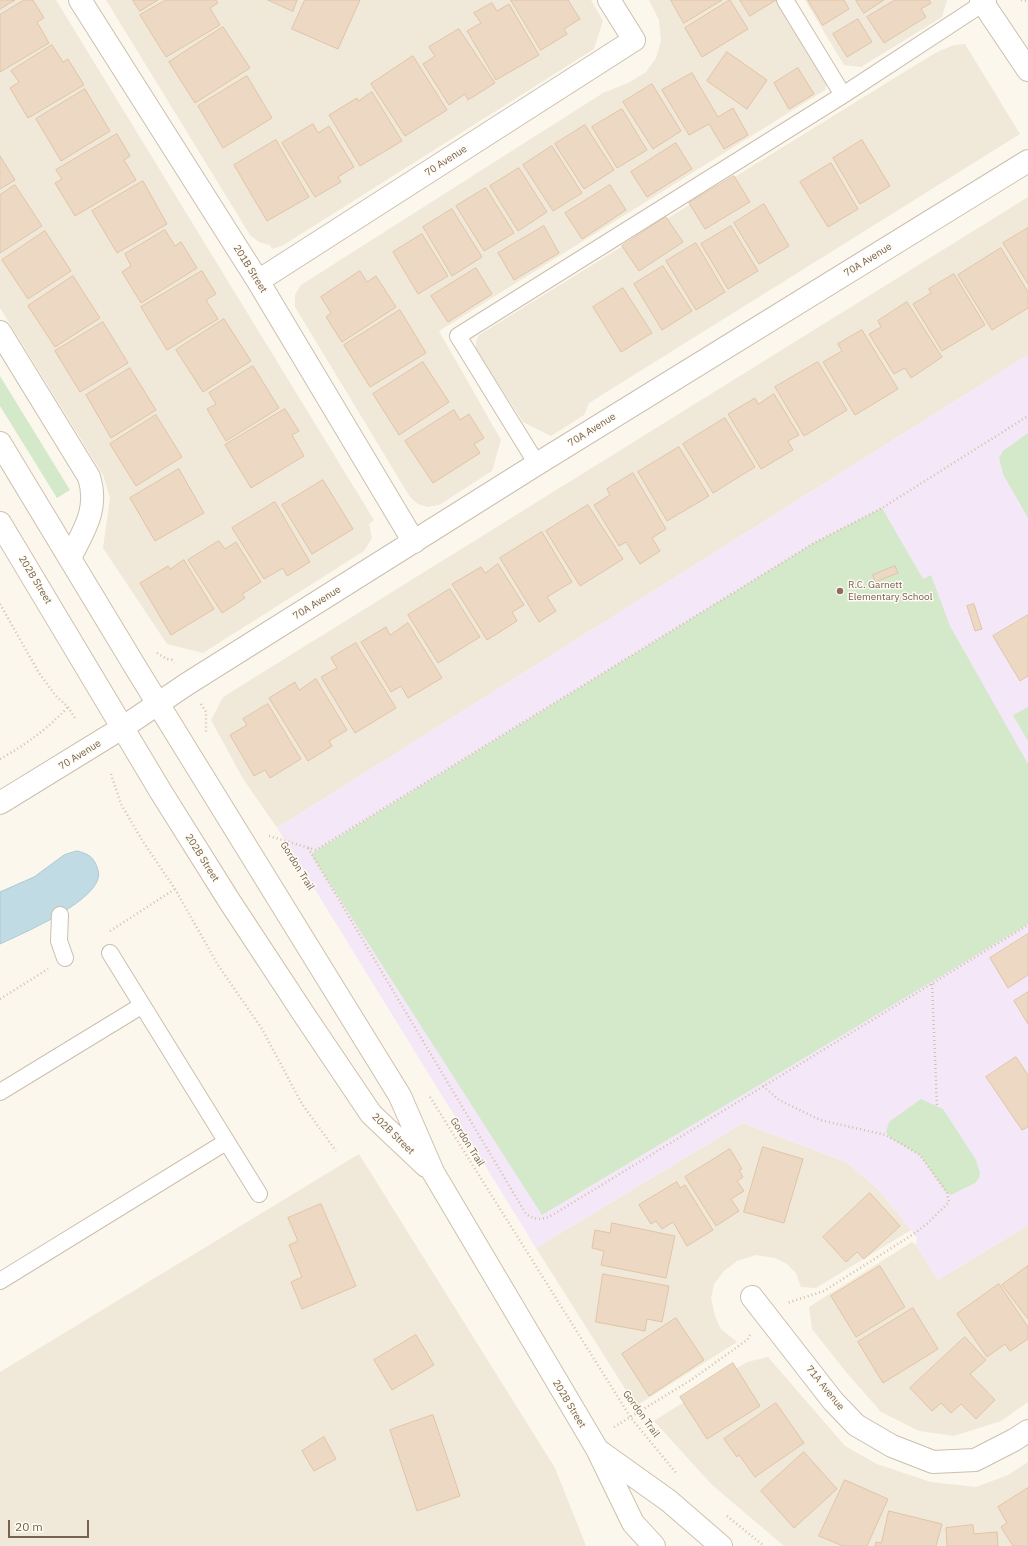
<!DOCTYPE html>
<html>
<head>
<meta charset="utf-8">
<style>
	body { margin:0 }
	#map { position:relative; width:1028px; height:1546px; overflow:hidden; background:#fcf7ec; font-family:"IBM Plex Sans",sans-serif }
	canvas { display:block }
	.scale { position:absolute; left:8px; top:1520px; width:81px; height:18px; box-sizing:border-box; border:2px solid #76624f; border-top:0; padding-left:5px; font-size:12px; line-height:14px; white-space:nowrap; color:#76624f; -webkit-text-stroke:3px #fefbf2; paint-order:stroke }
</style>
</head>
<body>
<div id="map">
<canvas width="1028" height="1546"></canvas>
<div class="scale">20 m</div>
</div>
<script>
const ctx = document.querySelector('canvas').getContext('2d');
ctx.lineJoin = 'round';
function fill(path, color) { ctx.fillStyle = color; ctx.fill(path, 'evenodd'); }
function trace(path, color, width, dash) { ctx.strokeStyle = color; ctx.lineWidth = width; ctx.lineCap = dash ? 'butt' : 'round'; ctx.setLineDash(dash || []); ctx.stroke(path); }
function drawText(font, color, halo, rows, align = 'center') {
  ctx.font = font + ' "IBM Plex Sans",sans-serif'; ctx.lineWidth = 3; ctx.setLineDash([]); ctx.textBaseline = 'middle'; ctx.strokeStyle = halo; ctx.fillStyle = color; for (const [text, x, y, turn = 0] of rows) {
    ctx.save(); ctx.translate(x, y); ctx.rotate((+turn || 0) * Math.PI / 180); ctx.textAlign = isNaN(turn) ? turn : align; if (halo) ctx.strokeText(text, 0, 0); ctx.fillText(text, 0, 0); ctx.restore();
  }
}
const residential = new Path2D(`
	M0 0H56L374 520 369 524 372 538 364 551 203 653 167 644 103 548 110 498 103 475 0 308Z
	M106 0H591L603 21 594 49 282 246 272 249 270 245 259 242 250 235Z
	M649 0H778L827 80 825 90 439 331 501 440 492 471 439 505 428 507 418 504 410 497 295 307V295L301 285 603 93 630 82 646 72 656 58 661 41 659 20Z
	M805 0H947L942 17 861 67 844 65Z
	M965 44 1020 134 589 403 584 415 551 436 523 422 476 349V341L479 335 935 53 954 45Z
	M1028 197V355L277 828 242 777 211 720 223 697Z
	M743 1123 846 1162 879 1190 911 1230 816 1288 801 1287 796 1273 787 1264 775 1258 756 1255 737 1261 724 1271 714 1284 711 1298 715 1316 721 1329 737 1342 636 1406 536 1248Z
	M359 1154 555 1468 586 1546H0V1372Z
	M1028 1225V1402L1001 1421 954 1436 919 1431 881 1412 846 1372 812 1329 809 1307 912 1242 916 1245 938 1280Z
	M768 1357 845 1446 877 1464 931 1482 976 1487 1008 1475 1028 1462V1546H784L711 1484 654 1421 747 1362Z`);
const education = new Path2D(`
	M1028 355V1225L938 1280 916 1245 917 1238 879 1190 846 1162 743 1123 536 1248 277 828Z`);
const green = new Path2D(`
	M0 376 70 490 57 498 0 406Z
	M1028 433V518L1003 474 999 458 1003 451Z
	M882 508 923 579 931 575 950 626 1028 764V924L542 1215 311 854 814 543Z
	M1028 707V741L1013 715Z
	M921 1099 943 1109 976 1160 980 1173 979 1178 975 1183 951 1195 947 1193 920 1155 890 1138 886 1132 889 1122Z`);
const water = new Path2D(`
	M77 851C89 854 94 857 98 870 107 898 21 934 0 944V892L34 877 64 855Z`);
const building = new Path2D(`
	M0 0H15L0 9Z
	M24 0H33L44 18 37 22 49 43 0 72V15Z
	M133 0H158L140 11Z
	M166 0H216L218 3 210 8 220 25 166 57 140 15Z
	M268 0H297L293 11Z
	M305 0H360L338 49 292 29Z
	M511 0H568L580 19 564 29 567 34 541 50Z
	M671 0H722L684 23Z
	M730 0 748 29 702 57 685 28Z
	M740 0H776L750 16Z
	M808 0H844L849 9 823 25Z
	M856 0H884L864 13Z
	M895 0H929L931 3 921 9 926 17 884 43 867 17Z
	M492 3 497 11 509 4 539 55 496 80 467 31 481 23 474 13Z
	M858 19 872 42 847 57 833 34Z
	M223 27 250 68 195 103 169 62Z
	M459 29 495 83 468 100 465 94 449 105 423 64 435 56 429 47Z
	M52 45 63 62 68 59 84 85 28 118 10 88 19 82 11 71Z
	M727 52 767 80 747 109 707 81Z
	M413 56 447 110 405 136 371 84Z
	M798 68 814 94 789 109 774 83Z
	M692 73 718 117 733 108 748 135 724 149 709 124 689 135 662 90Z
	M247 76 272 118 223 148 198 106Z
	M652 84 681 131 653 149 623 102Z
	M85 89 110 131 61 161 36 119Z
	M372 92 402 141 360 166 329 115 357 98 358 101Z
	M622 109 647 150 617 168 592 127Z
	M313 124 318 133 329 126 354 167 338 177 341 182 315 197 282 143Z
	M585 125 614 170 584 189 555 144Z
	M117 134 130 156 124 160 136 180 75 216 55 183 62 179 56 170Z
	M276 140 309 197 267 221 234 165Z
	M862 140 890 186 860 204 833 158Z
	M676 143 692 169 647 197 631 172Z
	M552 146 582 193 553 211 523 165Z
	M0 156 15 180 0 189Z
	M831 163 858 209 828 227 800 182Z
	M519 168 547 212 518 231 490 186Z
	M734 176 750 202 705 229 689 203Z
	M143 181 167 224 117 253 92 211Z
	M15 185 42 226 0 253V195Z
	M610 185 626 210 582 239 565 213Z
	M486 188 514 233 484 251 456 206Z
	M764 204 789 246 759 264 734 223Z
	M452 209 482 257 452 276 423 227Z
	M666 217 683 242 639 271 622 246Z
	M544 226 559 253 514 280 498 253Z
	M731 226 758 271 728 289 701 244Z
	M1028 228V284L1003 243Z
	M165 230 175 246 181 242 197 268 141 303 122 272 131 266 125 254Z
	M45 231 71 271 28 299 2 260Z
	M422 234 448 276 418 294 393 252Z
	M696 243 725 292 696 310 666 261Z
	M1001 248 1028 292V308L992 330 958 275Z
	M663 266 692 311 662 330 634 284Z
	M476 268 492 294 448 322 431 296Z
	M202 271 216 294 206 300 218 319 167 350 141 307Z
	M360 271 367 282 376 276 396 307 342 342 326 317 331 313 321 297Z
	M954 274 985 325 942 351 913 304 931 293 929 289Z
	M73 276 100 318 55 347 28 306Z
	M623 288 652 333 621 352 593 307Z
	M907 302 942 357 911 378 905 368 894 374 869 334 881 327 878 321Z
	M400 310 426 353 370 387 344 345Z
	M224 319 251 361 203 392 176 350Z
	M103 322 128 363 80 392 55 351Z
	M862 330 898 389 855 415 823 362 842 351 838 344Z
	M423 362 449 402 399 435 373 394Z
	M818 362 847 410 804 436 775 387Z
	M253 366 279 408 226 441 207 409 216 404 209 393Z
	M130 368 156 410 111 438 86 395Z
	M774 394 799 435 788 441 793 450 761 469 728 414 755 398 758 404Z
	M285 409 299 431 292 435 304 456 251 488 225 445Z
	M454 410 460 420 469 414 484 438 474 444 480 453 433 483 405 441Z
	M156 415 182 457 136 486 110 444Z
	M725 418 755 467 713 493 683 444Z
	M679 447 709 496 667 521 638 472Z
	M179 469 204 513 155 541 130 498Z
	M633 473 666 529 652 538 660 551 640 564 626 542 619 546 594 505 610 495 607 489Z
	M323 480 353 529 312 554 282 505Z
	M275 502 310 562 287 576 283 568 264 579 232 528Z
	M588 505 623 559 580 586 546 531Z
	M542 532 572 582 547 597 556 611 539 622 500 558Z
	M219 541 225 549 236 542 261 582 242 594 245 598 222 613 188 560Z
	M184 560 214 609 171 635 140 583 168 566 170 569Z
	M498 564 524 605 512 612 517 621 487 640 452 584 481 567 485 573Z
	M895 566 898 573 875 582 873 575Z
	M450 589 480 637 438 663 408 615Z
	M974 604 982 629 975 631 967 606Z
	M1028 615V676L1020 681 993 636Z
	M408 623 442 678 408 698 401 686 391 692 361 642 386 627 390 635Z
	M356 643 396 708 355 733 321 677 337 668 331 658Z
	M316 679 347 730 329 741 332 746 308 761 269 698 295 682 299 690Z
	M268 704 301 759 270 778 265 770 254 776 230 735 247 725 243 719Z
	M1028 934V975L1008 988 990 958Z
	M1028 992V1024L1014 1001Z
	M1016 1057 1028 1075V1127L1022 1130 986 1077Z
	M763 1147 803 1159 784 1223 744 1212Z
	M730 1149 742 1169 739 1170 743 1177 737 1181 744 1191 731 1199 739 1211 716 1226 685 1177Z
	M677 1182 680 1188 685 1185 713 1230 687 1246 673 1222 662 1229 656 1221 651 1224 639 1205Z
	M870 1193 900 1226 864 1259 857 1252 846 1262 823 1237Z
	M321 1204 356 1286 302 1309 291 1282 302 1277 289 1245 298 1241 288 1218Z
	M612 1223 675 1236 666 1278 601 1265 604 1251 592 1248 595 1230 610 1233Z
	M880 1266 905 1307 856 1337 831 1296Z
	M1028 1266V1319L1002 1285Z
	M603 1274 669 1286 662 1322 647 1319 645 1331 596 1322Z
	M999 1284 1028 1327V1339L1010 1351 1005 1344 987 1357 957 1314Z
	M913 1308 938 1349 883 1383 858 1342Z
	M676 1318 704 1360 649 1396 622 1354Z
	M416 1335 434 1365 392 1390 374 1360Z
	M965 1337 986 1360 970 1374 995 1400 976 1419 961 1404 951 1413 941 1403 932 1411 910 1388Z
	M733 1363 760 1406 707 1439 680 1397Z
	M776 1403 804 1443 755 1477 739 1455 737 1457 724 1439Z
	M433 1415 460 1496 417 1511 390 1430Z
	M324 1437 336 1459 314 1471 302 1451Z
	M804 1452 837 1489 794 1528 761 1491Z
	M845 1480 888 1499 867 1546H843L819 1536Z
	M1028 1488V1546H1013L1001 1527 1007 1523 998 1507Z
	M889 1511 942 1524 936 1546H875L876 1542 881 1543Z
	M973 1525 974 1534 997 1532 998 1546H947L946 1528Z`);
const path = new Path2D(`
	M1021 0 1028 1
	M0 604 39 673 56 696 68 707 75 718
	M157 653 167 659 172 660 174 663
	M201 704 206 712V732
	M0 759C27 744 47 729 68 707
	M111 774 121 804 142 840 175 889 218 965 262 1029 302 1104 336 1151
	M269 836 316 850 814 543 882 508 1028 416
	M308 848 526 1214C537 1221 543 1220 554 1214L1028 925
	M110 931 175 889
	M932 984 937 1106
	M0 999 48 969
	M763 1086 779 1100 820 1120 886 1135 920 1155 943 1187 947 1193 949 1202 928 1223 915 1233 824 1291 787 1303
	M430 1097 631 1418 677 1474
	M614 1427 691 1380 747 1340 750 1335
	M727 1516 764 1546`);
const service = new Path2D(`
	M785 0 843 95
	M537 464 458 336 843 95 988 0
	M60 915 59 941 65 958
	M110 953 259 1194
	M0 1092 141 1006
	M0 1281 226 1142`);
const minor = new Path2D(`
	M80 0 258 281 414 542
	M258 281 634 40 609 0
	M0 332 89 477C99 509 84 530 70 558
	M0 803 122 728
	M752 1297 833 1401 856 1425 892 1446 933 1462 975 1460 1014 1440 1028 1431`);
const tertiary = new Path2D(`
	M981 0 1028 70
	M122 728 187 684 537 464 1028 161`);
const secondary = new Path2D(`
	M0 443 139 673 400 1096 433 1172 597 1449 633 1523 654 1546
	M0 523 161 792 230 902 305 1016 371 1114 426 1166
	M599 1451 669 1501 721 1546`);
const markers = [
	[840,591,4,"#8d6e63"]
];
const streetNames = [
	["70 Avenue",446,161,-33],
	["70A Avenue",868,260,-32],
	["201B Street",250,269,58],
	["70A Avenue",592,430,-32],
	["202B Street",35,580,59],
	["70A Avenue",317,603,-32],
	["70 Avenue",80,755,-32],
	["202B Street",202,858,58],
	["Gordon Trail",297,866,58],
	["202B Street",393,1134,44],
	["Gordon Trail",467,1142,58],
	["71A Avenue",825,1388,51],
	["202B Street",569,1404,59],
	["Gordon Trail",641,1414,54]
];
const educationNames = [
	["R.C. Garnett",848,585],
	["Elementary School",848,597]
];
fill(residential, '#f0e8d8');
fill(education, '#f4e8f8');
fill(green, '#d3e9ca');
fill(water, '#c1dbe5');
trace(water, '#a8c9d6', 1);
fill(building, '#edd9c3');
trace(building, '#e1c4a6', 1);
trace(service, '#ccbfaf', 18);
trace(minor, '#ccbfaf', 24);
trace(tertiary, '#ccbfaf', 24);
trace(secondary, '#cec0ad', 24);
trace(path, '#d5bfa8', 2.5, [1, 3]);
trace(service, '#fff', 16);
trace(minor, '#fff', 22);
trace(tertiary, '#fff', 22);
trace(secondary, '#fff', 22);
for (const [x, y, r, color] of markers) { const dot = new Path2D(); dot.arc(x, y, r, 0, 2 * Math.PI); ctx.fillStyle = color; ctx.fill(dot); trace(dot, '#fefbf2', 1.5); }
drawText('10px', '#76624f', '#fefbf2', streetNames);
drawText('10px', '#785e54', '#fefbf2', educationNames, 'left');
</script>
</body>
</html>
